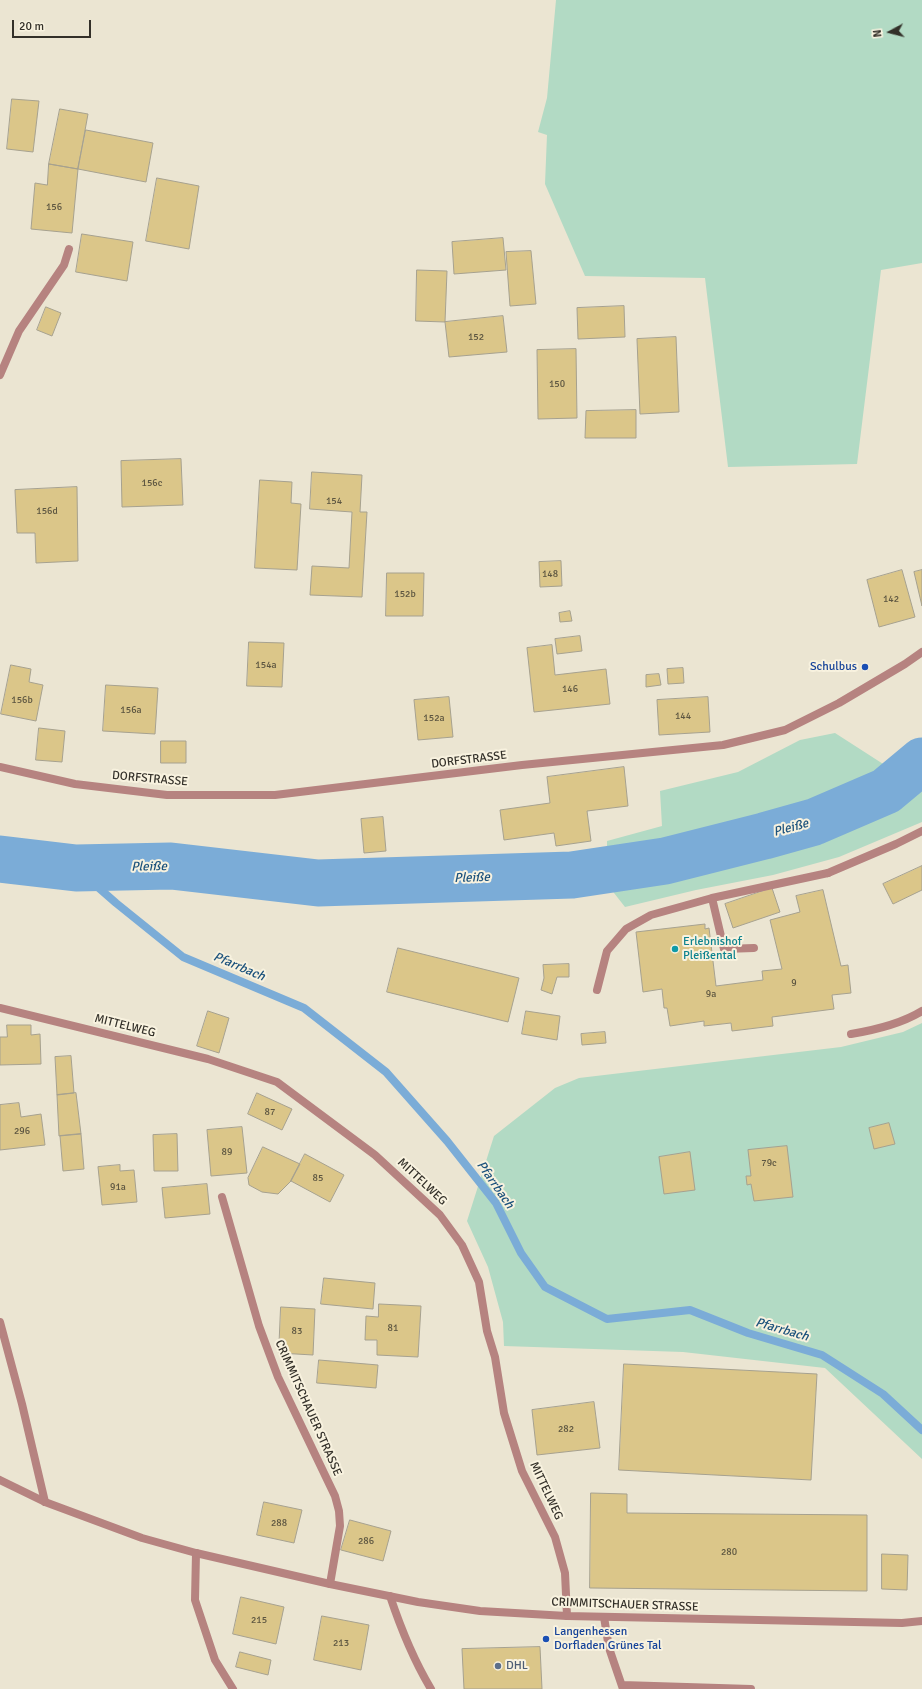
<!DOCTYPE html>
<html>
<head>
<meta charset="utf-8">
<style>
	body { margin:0 }
	#map { position:relative; width:922px; height:1689px; overflow:hidden; background:#ebe5d2; font-family:Signika,sans-serif }
	canvas { display:block }
	.north { position:absolute; left:870px; top:12px; width:40px; height:40px; -webkit-text-stroke:3px #f8f2df; paint-order:stroke; rotate:263deg; font-size:11px; font-weight:700; line-height:16px; text-align:center; color:#333029 }
	.north::after { content:''; display:block; margin:auto; width:14px; height:18px; background:#333029; clip-path:polygon(50% 0,100% 100%,50% 72%,0 100%) }
	.scale { position:absolute; left:12px; top:20px; width:79px; height:18px; box-sizing:border-box; border:2px solid #333029; border-top:0; padding-left:5px; font-size:12px; line-height:14px; white-space:nowrap; color:#333029; -webkit-text-stroke:3px #f8f2df; paint-order:stroke }
</style>
</head>
<body>
<div id="map">
<canvas width="922" height="1689"></canvas>
<div class="north">N</div>
<div class="scale">20 m</div>
</div>
<script>
const ctx = document.querySelector('canvas').getContext('2d');
ctx.lineJoin = 'round';
function fill(path, color) { ctx.fillStyle = color; ctx.fill(path, 'evenodd'); }
function trace(path, color, width, dash) { ctx.strokeStyle = color; ctx.lineWidth = width; ctx.lineCap = dash ? 'butt' : 'round'; ctx.setLineDash(dash || []); ctx.stroke(path); }
function drawText(font, color, halo, rows, align = 'center') {
  ctx.font = font + ' Signika,sans-serif'; ctx.lineWidth = 4; ctx.setLineDash([]); ctx.textBaseline = 'middle'; ctx.strokeStyle = halo; ctx.fillStyle = color; for (const [text, x, y, turn = 0] of rows) {
    ctx.save(); ctx.translate(x, y); ctx.rotate((+turn || 0) * Math.PI / 180); ctx.textAlign = isNaN(turn) ? turn : align; if (halo) ctx.strokeText(text, 0, 0); ctx.fillText(text, 0, 0); ctx.restore();
  }
}
const green = new Path2D(`
	M556 0H922V263L881 270 857 464 728 467 705 278 585 276 545 184 547 135 538 132 547 98Z
	M835 733 922 789V822L839 857 773 875 696 890 625 907 607 884V841L662 826 660 791 738 772 800 740Z
	M922 1023V1459L825 1368 683 1352 504 1346 503 1322 488 1267 467 1221 494 1136 555 1088 579 1078 841 1047 903 1032Z`);
const stream = new Path2D(`
	M76 868 116 903 183 957 304 1008 386 1072 447 1141 496 1203 521 1253 545 1287 607 1319 690 1310 748 1333 822 1355 883 1394 922 1430`);
const river = new Path2D(`
	M0 859 76 868 171 866 318 883 572 875 665 861 764 836 814 822 886 791 922 761`);
const building = new Path2D(`
	M12 99 39 101 33 152 7 149Z
	M60 109 88 114 78 169 49 164Z
	M86 130 153 143 146 182 78 169Z
	M49 164 78 169 72 233 31 229 35 183 47 185Z
	M157 178 199 186 189 249 146 241Z
	M82 234 133 242 127 281 76 272Z
	M503 238 506 270 454 274 452 242Z
	M531 251 536 304 510 306 506 252Z
	M417 270 447 271 445 322 416 321Z
	M624 306 625 337 578 339 577 308Z
	M46 307 61 313 52 336 37 330Z
	M503 316 507 352 449 357 445 322Z
	M676 337 679 412 640 414 637 339Z
	M576 349 577 418 538 419 537 350Z
	M636 410V438H585L586 411Z
	M181 459 183 505 122 507 121 461Z
	M312 472 362 475 360 512H367L362 597 310 595 312 566 349 568 352 512 310 509Z
	M260 480 292 482 291 503 301 504 297 570 255 568Z
	M77 487 78 561 36 563 35 533H17L15 490Z
	M561 561 562 586 540 587 539 562Z
	M902 570 915 617 879 627 867 580Z
	M922 570V606L914 572Z
	M387 573H424L423 616H386Z
	M570 611 572 621 560 622 559 613Z
	M580 636 582 651 557 654 555 639Z
	M249 642 284 643 282 687 247 686Z
	M552 645 555 675 606 669 610 704 534 712 527 648Z
	M11 665 31 669 29 682 43 685 36 721 1 714Z
	M683 668 684 683 668 684 667 669Z
	M659 674 661 685 646 687V675Z
	M106 685 158 688 155 734 103 731Z
	M449 697 453 737 418 740 414 700Z
	M708 697 710 732 659 735 657 700Z
	M39 728 65 731 62 762 36 760Z
	M161 741H186V763H161Z
	M624 767 628 806 587 811 591 841 556 846 554 833 504 840 500 810 550 803 547 777Z
	M383 817 386 851 364 853 361 819Z
	M922 866V890L893 904 883 884Z
	M772 888 780 912 733 928 725 904Z
	M823 890 841 966 848 965 851 993 832 995 834 1009 772 1017 773 1026 732 1031 731 1023 704 1026V1021L670 1026 667 1008H664L662 989 643 992 636 932 705 924V929L709 928 716 986 763 980 762 971 782 969 770 920 800 912 796 896Z
	M398 948 519 978 508 1022 387 992Z
	M569 964V977H557L552 994 541 990 544 978 543 965Z
	M208 1011 229 1018 219 1053 197 1046Z
	M526 1011 560 1016 557 1040 522 1034Z
	M7 1025H31V1035L40 1034 41 1064 0 1065V1037H7Z
	M605 1032 606 1043 582 1045 581 1034Z
	M71 1056 74 1093 57 1095 55 1057Z
	M76 1093 81 1134 59 1136 57 1095Z
	M257 1093 292 1109 282 1130 248 1114Z
	M19 1103 21 1117 41 1114 45 1145 0 1150V1105Z
	M889 1123 895 1144 874 1149 869 1128Z
	M242 1127 247 1173 211 1176 207 1130Z
	M81 1134 84 1169 63 1171 60 1136Z
	M177 1134 178 1171H154L153 1135Z
	M787 1146 793 1197 754 1201 751 1184 747 1185 746 1176H751L748 1150Z
	M263 1147 300 1164 291 1181 278 1194 262 1192 249 1185 248 1178Z
	M690 1152 695 1190 664 1194 659 1157Z
	M305 1154 344 1175 330 1202 291 1181Z
	M120 1165V1171L134 1170 137 1202 102 1205 98 1167Z
	M207 1184 210 1214 165 1218 162 1188Z
	M324 1278 375 1283 373 1309 321 1304Z
	M379 1304 421 1306 418 1357 377 1355V1340H365L366 1316 378 1317Z
	M281 1307 315 1309 313 1355 279 1353Z
	M319 1360 378 1365 376 1388 317 1383Z
	M624 1364 817 1374 811 1480 619 1470Z
	M594 1402 600 1448 537 1455 532 1410Z
	M591 1493 627 1494V1513L867 1515V1591L590 1588Z
	M264 1502 302 1510 294 1543 257 1535Z
	M350 1520 391 1531 383 1561 341 1550Z
	M882 1554 908 1555 907 1590 882 1589Z
	M241 1597 284 1607 276 1644 233 1634Z
	M322 1616 369 1625 361 1670 314 1660Z
	M540 1647 542 1689H464L462 1649Z
	M240 1652 271 1660 268 1675 236 1667Z`);
const service = new Path2D(`
	M0 375 19 331 64 265 69 249
	M712 898 724 949 754 948
	M597 990 607 951 626 929 651 915 712 898 828 873
	M222 1197 259 1326 278 1377 335 1496 339 1511 340 1526 330 1584
	M0 1322 22 1404 45 1502
	M196 1553 195 1600 215 1660 233 1689
	M390 1596C401 1629 413 1659 431 1689
	M604 1617 609 1648 623 1689
	M622 1685 751 1689`);
const minor = new Path2D(`
	M828 873 896 844 922 831
	M0 1008 208 1059 277 1082 375 1155 440 1215 462 1245 479 1282 487 1331 495 1357 504 1413 522 1471 555 1537 565 1573 567 1616
	M851 1034C875 1030 901 1024 922 1011`);
const tertiary = new Path2D(`
	M0 767 75 784 167 795H275L522 765 723 745 785 730 839 703 905 664 922 652
	M0 1480 45 1502 142 1538 196 1553 330 1584 418 1602 480 1611 567 1616 902 1623 922 1621`);
const markers = [
	[865,667,4,"#1a4fb4"],
	[675,949,4,"#0f9aa8"],
	[546,1639,4,"#1a4fb4"],
	[498,1666,4,"#5c6f8a"]
];
const numberNames = [
	["156",54,207],
	["152",476,337],
	["150",557,384],
	["156c",152,483],
	["154",334,501],
	["156d",47,511],
	["148",550,574],
	["152b",405,594],
	["142",891,599],
	["154a",266,665],
	["146",570,689],
	["156b",22,700],
	["156a",131,710],
	["144",683,716],
	["152a",434,718],
	["9",794,983],
	["9a",711,994],
	["87",270,1112],
	["296",22,1131],
	["89",227,1152],
	["79c",769,1163],
	["85",318,1178],
	["91a",118,1187],
	["81",393,1328],
	["83",297,1331],
	["282",566,1429],
	["288",279,1523],
	["286",366,1541],
	["280",729,1552],
	["215",259,1620],
	["213",341,1643]
];
const transitNames = [
	["Schulbus",857,667],
	["Langenhessen",554,1632,"left"],
	["Dorfladen Grünes Tal",554,1646,"left"]
];
const streetNames = [
	["DORFSTRASSE",469,760,-7],
	["DORFSTRASSE",150,779,5],
	["MITTELWEG",125,1026,14],
	["MITTELWEG",422,1182,43],
	["CRIMMITSCHAUER STRASSE",308,1408,66],
	["MITTELWEG",546,1491,65],
	["CRIMMITSCHAUER STRASSE",625,1605,2]
];
const cultureNames = [
	["Erlebnishof",683,942],
	["Pleißental",683,956]
];
const serviceNames = [
	["DHL",506,1666]
];
const waterNames = [
	["Pleiße",791,828,-15],
	["Pleiße",149,867,-1],
	["Pleiße",472,878,-2],
	["Pfarrbach",239,967,23],
	["Pfarrbach",495,1185,55],
	["Pfarrbach",782,1330,16]
];
fill(green, '#b2dac4');
trace(stream, '#7bacd7', 8);
trace(river, '#7bacd7', 47);
fill(building, '#dbc689');
trace(building, '#a6a18f', 1);
trace(service, '#b68380', 8);
trace(minor, '#b68380', 8);
trace(tertiary, '#b68380', 8);
for (const [x, y, r, color] of markers) { const dot = new Path2D(); dot.arc(x, y, r, 0, 2 * Math.PI); ctx.fillStyle = color; ctx.fill(dot); trace(dot, '#f8f2df', 1.5); }
drawText('10px', '#5d5641', null, numberNames);
drawText('12px', '#164399', '#f8f2df', transitNames, 'right');
drawText('12px', '#333029', '#f8f2df', streetNames);
drawText('12px', '#0d838f', '#f8f2df', cultureNames, 'left');
drawText('12px', '#4e5e75', '#f8f2df', serviceNames, 'left');
drawText('italic 13px', '#1c527c', '#f8f2df', waterNames);
</script>
</body>
</html>
